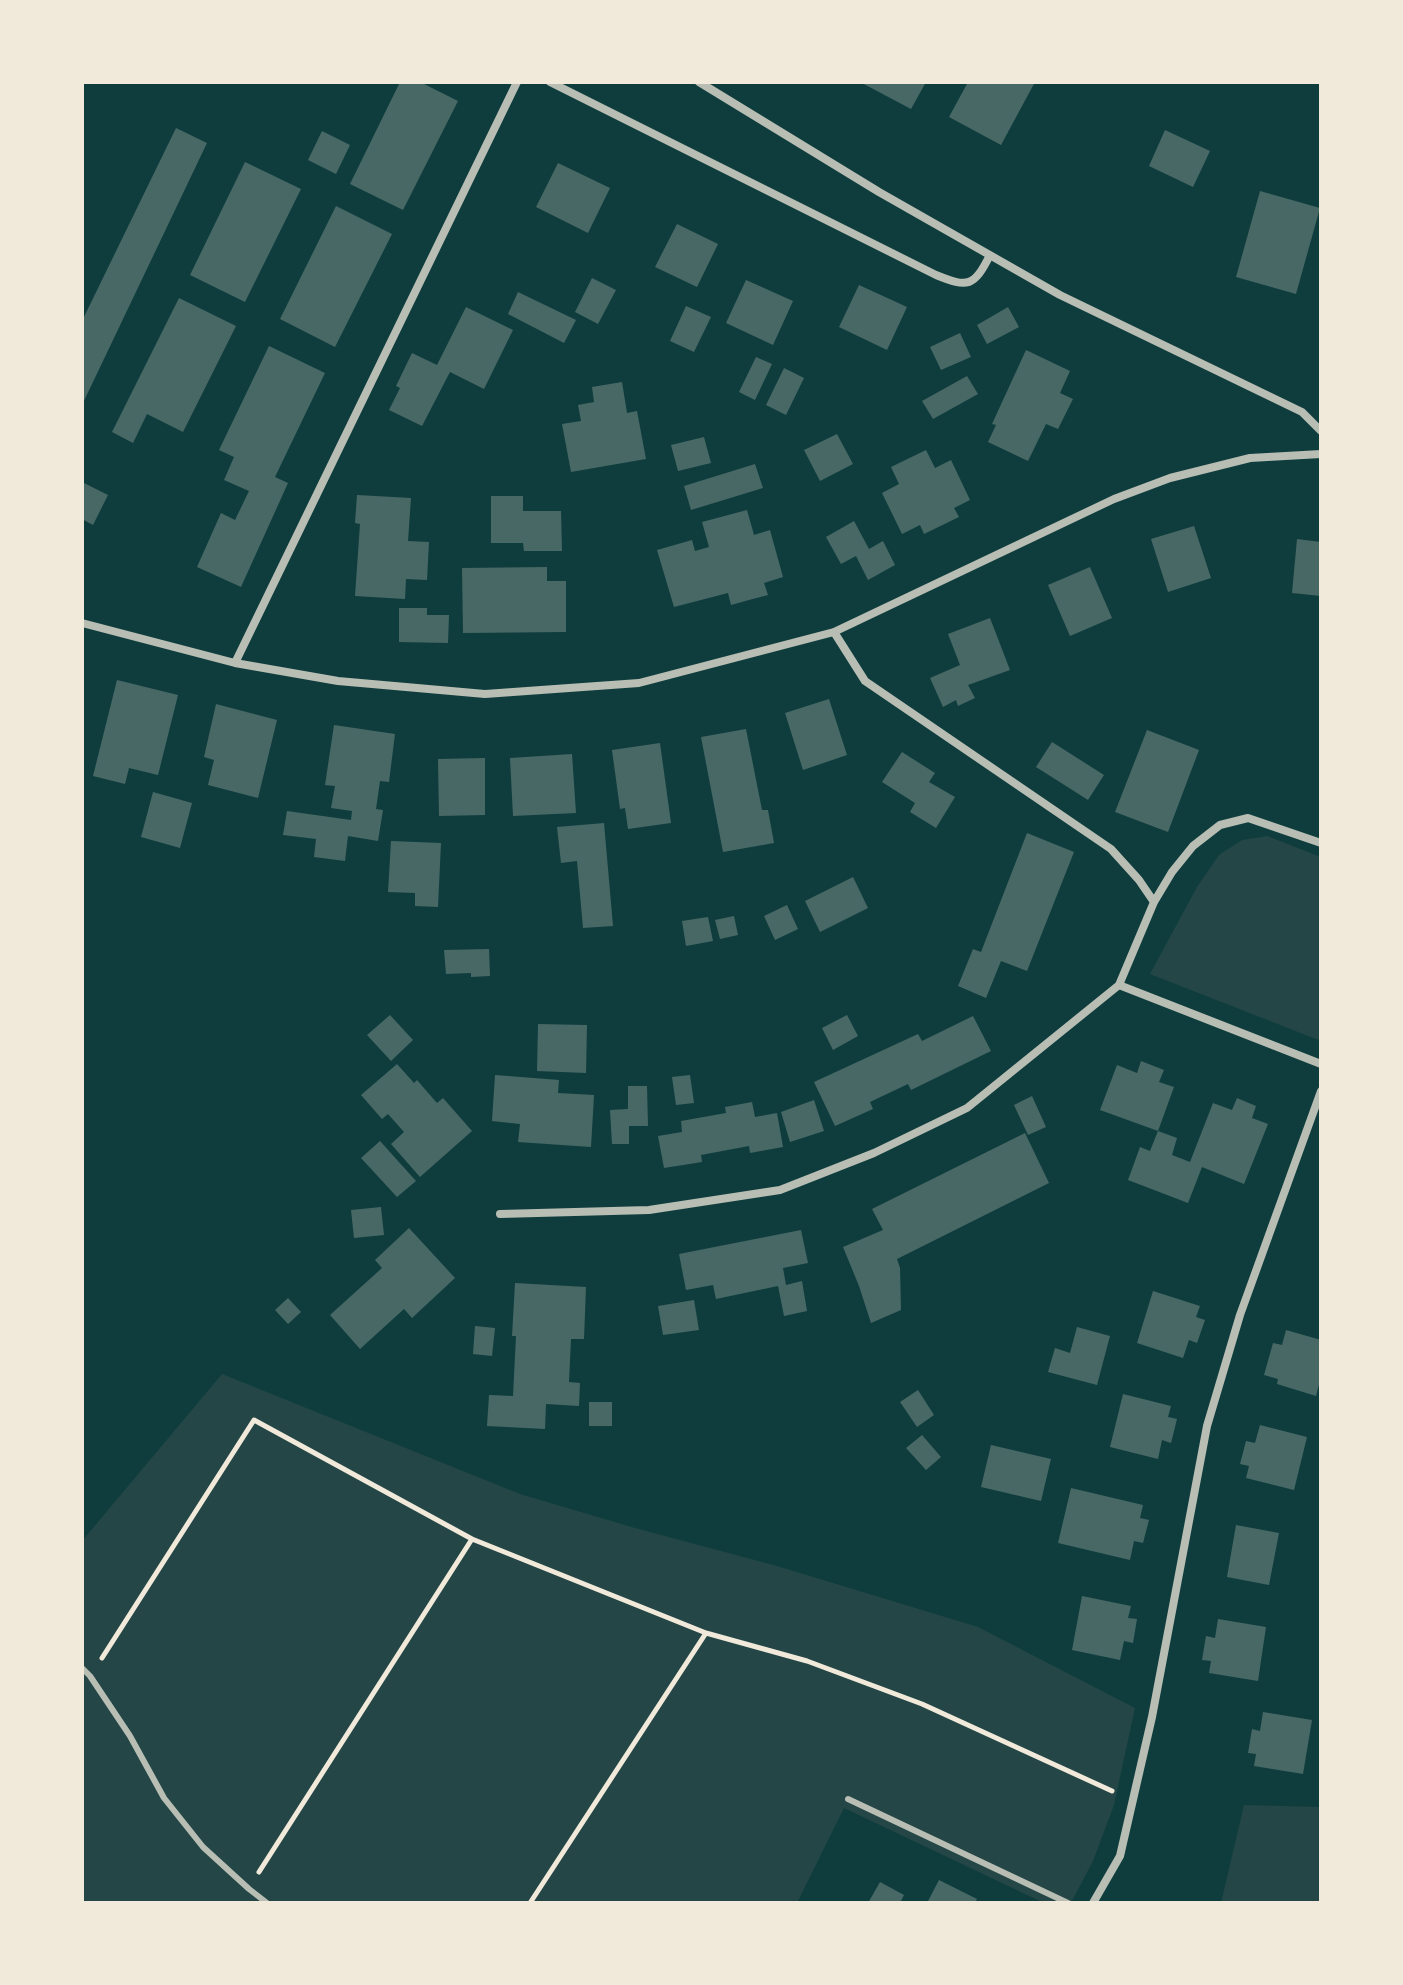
<!DOCTYPE html>
<html>
<head>
<meta charset="utf-8">
<style>
	body { margin:0 }
	#map { position:relative; width:1403px; height:1985px; overflow:hidden; background:#0f3d3e; font-family:Commissioner,sans-serif }
	canvas { display:block }
	.frame { position:absolute; inset:0; border:84px solid #f1e9da; pointer-events:none }
</style>
</head>
<body>
<div id="map">
<canvas width="1403" height="1985"></canvas>
<div class="frame"></div>
</div>
<script>
const ctx = document.querySelector('canvas').getContext('2d');
ctx.lineJoin = 'round';
function fill(path, color) { ctx.fillStyle = color; ctx.fill(path, 'evenodd'); }
function trace(path, color, width, dash) { ctx.strokeStyle = color; ctx.lineWidth = width; ctx.lineCap = dash ? 'butt' : 'round'; ctx.setLineDash(dash || []); ctx.stroke(path); }
const green = new Path2D(`
	M1267 836 1321 857V1041L1150 974 1197 887 1219 855 1242 840Z
	M222 1374 520 1494 635 1528 777 1566 978 1627 1135 1708 1114 1805 1093 1861 1071 1903H1044L844 1808 797 1903H82V1541Z
	M1244 1805 1321 1807V1903H1221Z`);
const building = new Path2D(`
	M400 82H420L458 101 403 210 350 184Z
	M860 82H926L911 109Z
	M968 82H1035L1001 145 949 117Z
	M176 128 207 143 82 405V321Z
	M1165 130 1210 151 1193 187 1149 166Z
	M322 131 350 145 336 174 308 160Z
	M245 162 301 189 245 302 190 275Z
	M558 163 610 188 588 233 536 207Z
	M1260 191 1320 208 1296 294 1236 277Z
	M336 206 392 234 335 347 280 319Z
	M677 224 718 244 697 287 655 267Z
	M592 278 616 290 598 324 575 312Z
	M746 280 793 301 773 345 726 323Z
	M859 285 907 307 887 350 839 327Z
	M518 292 576 320 564 343 508 314Z
	M179 298 236 326 183 432 147 414 133 443 112 432Z
	M686 306 711 317 694 352 670 341Z
	M466 307 513 330 484 389 450 372 422 426 389 410 400 388 396 386 412 353 437 365Z
	M1008 307 1019 327 987 344 977 325Z
	M960 333 971 357 941 370 930 347Z
	M269 346 325 373 275 477 288 483 241 587 197 567 221 513 235 520 249 491 224 480 234 457 219 450Z
	M1026 350 1070 371 1060 393 1073 399 1058 429 1046 424 1028 461 988 442 996 425 992 424Z
	M756 357 772 364 755 400 739 392Z
	M784 368 804 378 786 415 766 405Z
	M967 376 978 394 933 419 922 401Z
	M622 382 627 413 637 411 646 459 571 472 562 424 581 421 578 405 594 402 592 387Z
	M837 434 853 464 820 481 804 450Z
	M704 437 711 463 678 471 671 445Z
	M926 450 935 468 951 460 970 500 954 508 959 517 924 534 920 525 902 534 882 493 899 484 891 467Z
	M755 464 763 488 691 510 684 486Z
	M82 482 108 495 93 525 82 519Z
	M357 495 411 498 408 541 429 542 427 580 406 579 405 599 355 596 360 524 355 523Z
	M491 496H523V511H561L562 551H524L523 543H491Z
	M747 510 754 535 770 530 783 577 764 583 768 595 749 600 731 605 728 593 674 607 657 550 692 540 695 551 709 547 702 522Z
	M854 521 869 549 883 541 895 565 868 580 856 556 841 564 826 537Z
	M1194 526 1211 578 1168 592 1151 539Z
	M1297 539 1321 542V596L1292 593Z
	M547 567V581H566V632L463 633 462 568Z
	M1090 567 1112 618 1070 636 1048 585Z
	M399 608H427V615H449L448 643 399 642Z
	M990 618 1010 670 968 685 975 698 958 706 956 700 943 707 930 678 960 665 948 634Z
	M117 680 178 695 158 775 129 768 125 784 93 776Z
	M829 699 847 755 803 770 785 713Z
	M216 704 277 720 258 798 208 785 214 760 204 757Z
	M334 725 395 734 389 782 380 781 376 809 383 810 378 841 348 836 345 861 314 857 316 839 283 835 287 811 351 820 352 811 331 808 335 786 325 785Z
	M746 729 762 810H768L774 843 723 852 701 737Z
	M1147 730 1199 750 1168 832 1115 812Z
	M1052 742 1104 775 1088 800 1036 767Z
	M660 743 671 823 628 829 625 808 620 809 612 750Z
	M902 752 935 773 929 782 955 797 936 828 910 812 915 803 882 782Z
	M572 754 576 813 513 816 510 758Z
	M485 758V815L439 816 438 759Z
	M153 792 192 803 180 848 141 837Z
	M604 823 613 926 583 928 577 861 561 863 557 827Z
	M1027 833 1074 852 1027 971 1001 961 986 998 958 986 973 949 981 952Z
	M391 841 441 843 438 907 415 906V893L388 892Z
	M853 877 868 908 820 932 805 901Z
	M787 905 798 929 775 940 764 916Z
	M734 916 738 935 720 939 715 920Z
	M708 917 713 941 686 946 682 921Z
	M489 949 490 976 471 977V973L446 974 444 950Z
	M390 1015 413 1040 391 1061 367 1035Z
	M847 1015 858 1036 833 1050 822 1028Z
	M973 1016 991 1051 911 1090 908 1084 870 1102 873 1109 835 1126 814 1082 918 1034 922 1041Z
	M538 1024 587 1025 586 1073 537 1071Z
	M1141 1061 1164 1070 1159 1082 1174 1087 1158 1131 1100 1110 1117 1065 1137 1073Z
	M397 1064 414 1083 417 1080 437 1103 443 1098 472 1131 420 1177 391 1144 404 1132 388 1114 382 1119 361 1095Z
	M495 1075 559 1080 558 1093 594 1095 591 1147 518 1142 520 1124 492 1121Z
	M690 1075 694 1103 676 1105 672 1077Z
	M628 1086H647L648 1126H629V1144H612L610 1110 628 1109Z
	M1032 1096 1046 1127 1028 1135 1014 1105Z
	M1237 1098 1256 1106 1252 1118 1268 1124 1244 1184 1202 1167 1188 1203 1128 1180 1140 1147 1150 1151 1158 1131 1177 1138 1172 1155 1190 1162 1213 1103 1232 1110Z
	M814 1100 824 1131 790 1142 781 1112Z
	M752 1102 755 1117 777 1113 783 1147 750 1153 749 1146 701 1155 702 1162 664 1168 658 1136 682 1132 681 1121 726 1113 725 1107Z
	M1025 1133 1049 1183 897 1259 900 1268 901 1310 871 1323 859 1286 843 1247 883 1230 872 1209Z
	M380 1141 416 1181 397 1197 361 1158Z
	M381 1207 384 1235 354 1238 351 1210Z
	M409 1228 455 1278 412 1318 404 1309 360 1349 330 1315 382 1268 375 1260Z
	M801 1230 808 1263 783 1268 786 1285 802 1281 807 1311 784 1316 778 1286 716 1299 713 1285 686 1290 679 1254Z
	M515 1283 586 1287 584 1339H571L569 1382 580 1383 579 1406 546 1404 545 1429 487 1426 489 1395 513 1396 516 1336H512Z
	M1153 1291 1200 1306 1196 1317 1205 1320 1197 1343 1189 1340 1183 1358 1137 1343Z
	M288 1298 301 1312 288 1324 275 1310Z
	M694 1300 699 1330 663 1335 658 1306Z
	M475 1326 495 1328 492 1356 473 1354Z
	M1077 1327 1110 1336 1097 1385 1048 1372 1055 1348 1070 1353Z
	M1286 1330 1321 1340V1377L1316 1396 1277 1384 1278 1379 1264 1375 1273 1343 1282 1345Z
	M918 1390 934 1415 917 1427 900 1402Z
	M1123 1394 1171 1406 1168 1417 1177 1419 1171 1443 1162 1440 1158 1459 1110 1447Z
	M589 1402H612V1426H589Z
	M1260 1425 1307 1437 1294 1490 1246 1478 1249 1466 1240 1464 1246 1441 1255 1443Z
	M922 1435 941 1457 926 1470 906 1448Z
	M991 1445 1051 1459 1041 1501 981 1487Z
	M1071 1488 1143 1505 1140 1518 1149 1520 1143 1543 1134 1541 1130 1560 1058 1543Z
	M1236 1525 1279 1533 1269 1585 1227 1577Z
	M1082 1596 1131 1606 1128 1618 1137 1619 1133 1643 1124 1641 1120 1660 1072 1650Z
	M1218 1619 1266 1627 1258 1681 1209 1673 1211 1661 1202 1660 1206 1636 1215 1638Z
	M1263 1712 1312 1720 1303 1774 1254 1766 1256 1754 1248 1753 1252 1729 1260 1731Z
	M939 1880 977 1899 975 1903H927Z
	M880 1882 904 1895 900 1903H868Z`);
const path = new Path2D(`
	M102 1658 254 1420 472 1539
	M259 1872 472 1539 706 1633
	M530 1903 706 1633 807 1661 922 1704 1112 1791`);
const service = new Path2D(`
	M82 1668 90 1676 130 1736 164 1798 203 1847 249 1889 267 1903
	M848 1799 1068 1903`);
const minor = new Path2D(`
	M550 82 936 275C968 288 974 287 990 255
	M699 82 879 192 1060 295 1302 412 1321 431
	M82 623 235 663 338 681 485 694 639 683 834 632 1114 499 1170 478 1250 458 1321 454
	M834 632 865 681 1111 849 1139 880 1154 902
	M235 663 517 82
	M1321 843 1248 818 1220 825 1193 846 1172 872 1154 902 1119 985 1321 1064
	M500 1214 649 1210 780 1190 874 1153 967 1108 1119 985
	M1093 1903 1120 1856 1152 1717 1207 1426 1240 1315 1321 1091`);
fill(green, '#244646');
fill(building, '#486865');
trace(path, '#f1e9da', 5);
trace(service, '#b8beb3', 6);
trace(minor, '#b8beb3', 8);
</script>
</body>
</html>
